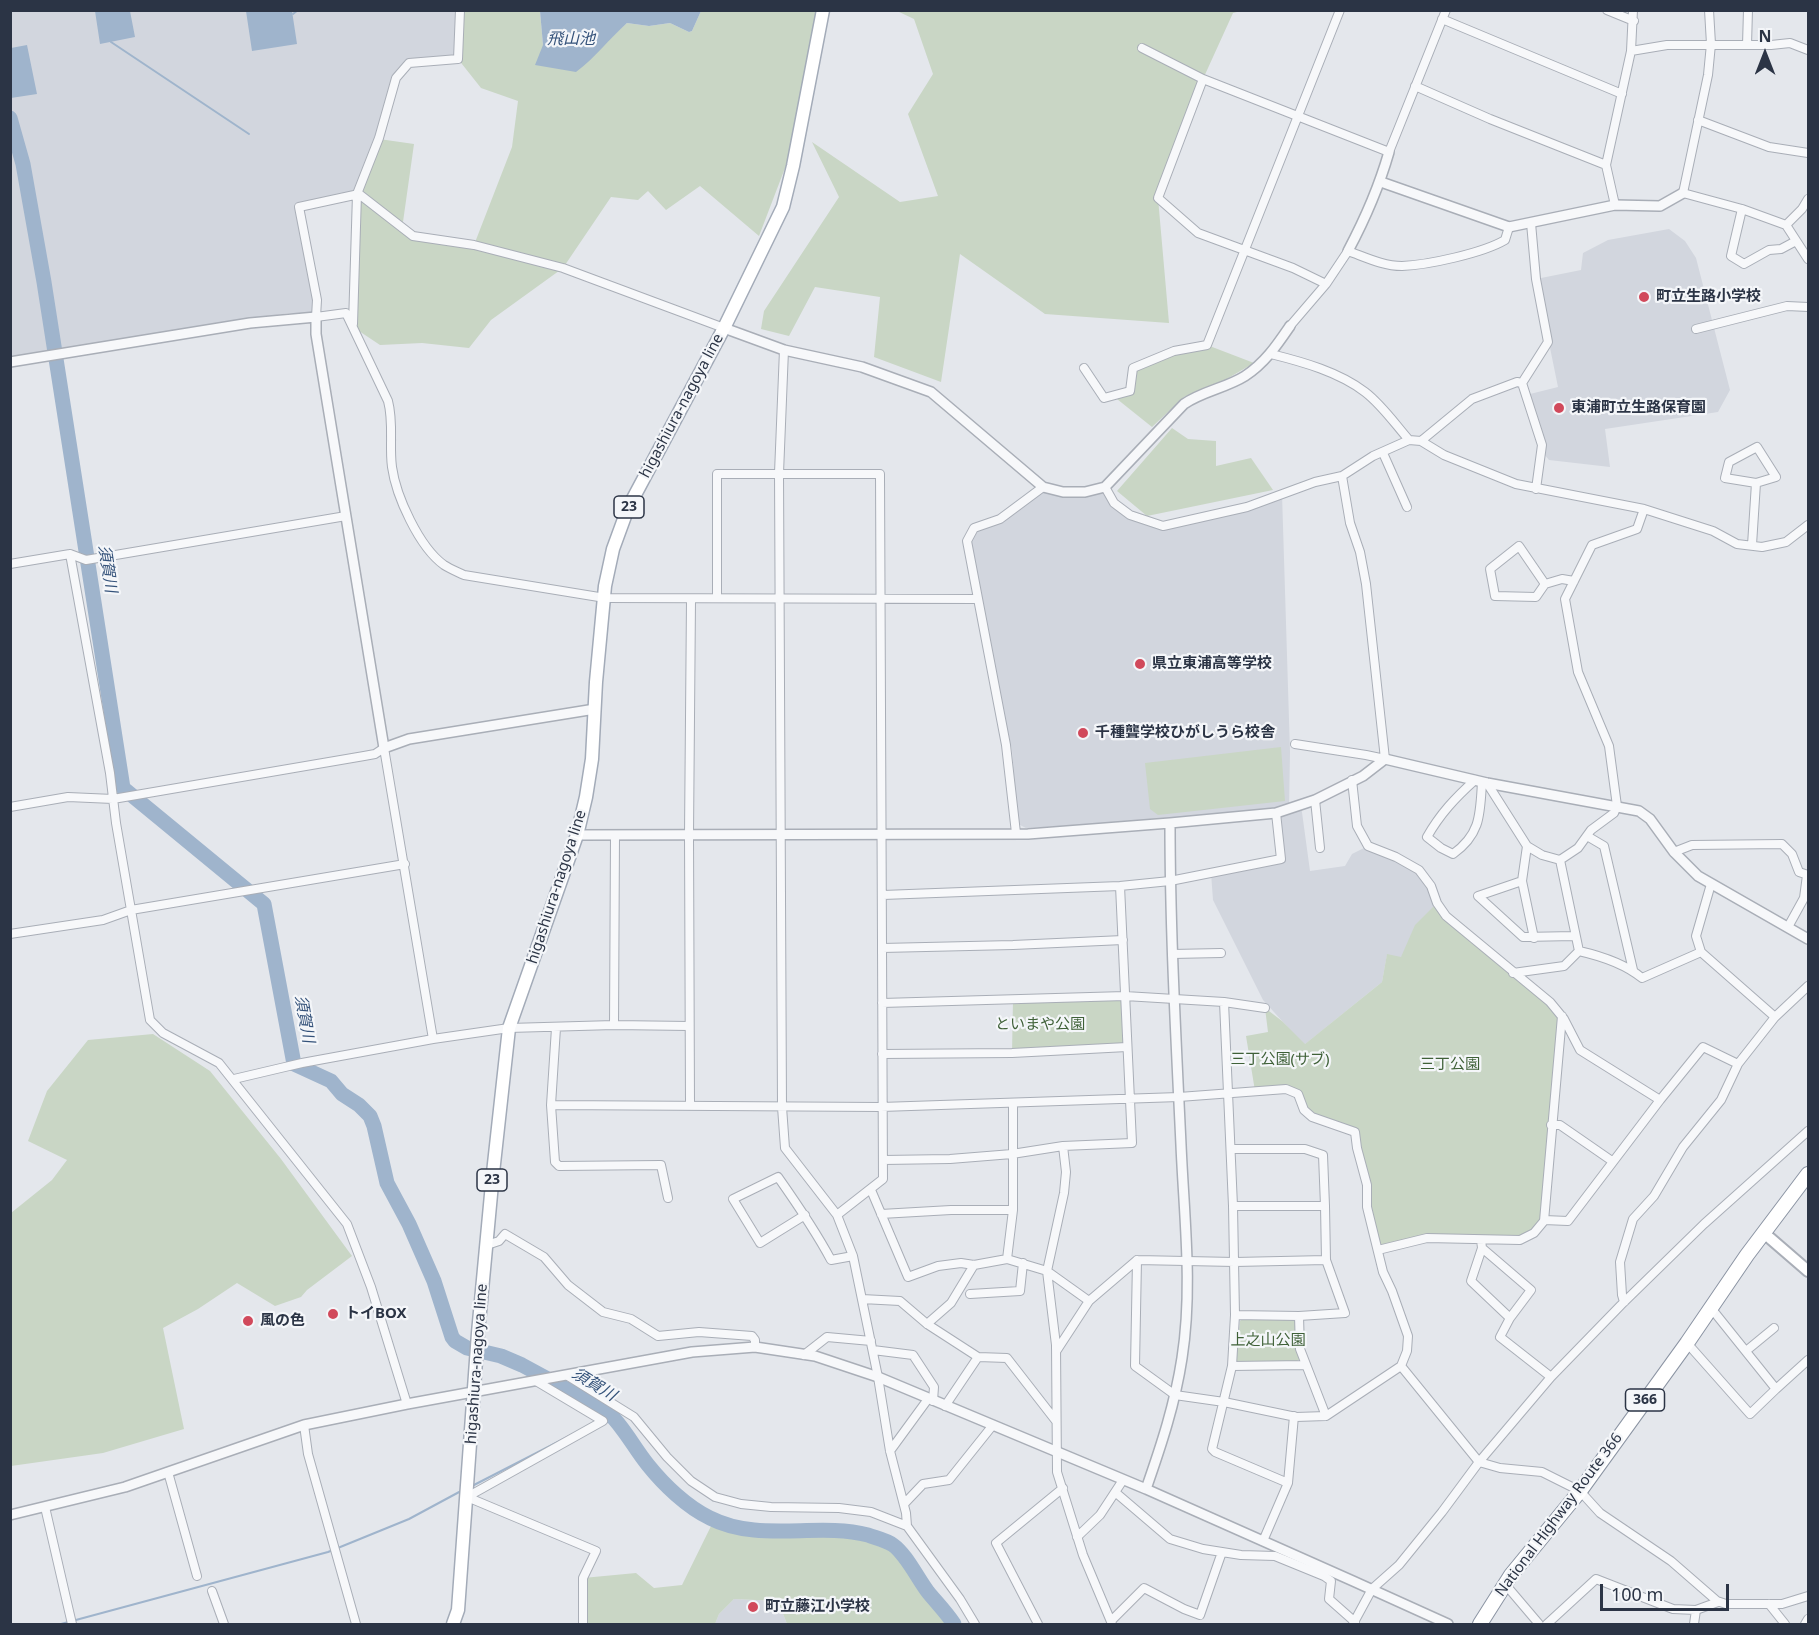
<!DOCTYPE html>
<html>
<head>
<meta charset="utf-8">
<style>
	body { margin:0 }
	#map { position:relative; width:1819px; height:1635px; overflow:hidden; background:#e4e7ec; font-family:"Noto Sans",sans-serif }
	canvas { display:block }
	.frame { position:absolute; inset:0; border:12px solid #2b3445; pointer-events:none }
	.north { position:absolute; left:1735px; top:24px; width:60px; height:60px; -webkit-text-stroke:4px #f4f6f9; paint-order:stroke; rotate:0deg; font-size:16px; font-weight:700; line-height:24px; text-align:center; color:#2b3445 }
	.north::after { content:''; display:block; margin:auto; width:21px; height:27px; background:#2b3445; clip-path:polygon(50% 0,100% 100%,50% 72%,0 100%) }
	.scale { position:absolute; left:1600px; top:1584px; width:129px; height:27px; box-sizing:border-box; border:3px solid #2b3445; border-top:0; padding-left:8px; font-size:18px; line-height:21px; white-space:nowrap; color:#2b3445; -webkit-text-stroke:4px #f4f6f9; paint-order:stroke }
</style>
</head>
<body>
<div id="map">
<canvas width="1819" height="1635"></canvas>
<div class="frame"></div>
<div class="north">N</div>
<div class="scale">100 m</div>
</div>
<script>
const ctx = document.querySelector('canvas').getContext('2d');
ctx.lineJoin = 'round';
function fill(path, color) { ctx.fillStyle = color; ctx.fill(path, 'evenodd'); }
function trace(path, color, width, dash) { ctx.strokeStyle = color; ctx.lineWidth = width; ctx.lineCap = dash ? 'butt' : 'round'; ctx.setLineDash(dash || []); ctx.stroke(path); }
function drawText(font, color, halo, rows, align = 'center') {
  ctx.font = font + ' "Noto Sans","Noto Sans JP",sans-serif'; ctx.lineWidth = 4.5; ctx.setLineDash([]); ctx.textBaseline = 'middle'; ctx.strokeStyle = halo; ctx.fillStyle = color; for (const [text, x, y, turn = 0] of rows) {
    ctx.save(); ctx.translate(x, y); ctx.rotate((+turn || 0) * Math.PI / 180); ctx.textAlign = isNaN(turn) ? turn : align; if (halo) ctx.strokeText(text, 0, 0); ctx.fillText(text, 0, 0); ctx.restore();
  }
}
const built = new Path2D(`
	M11 11H460L458 59 409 63 395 79 357 194 299 207 316 317 289 313 11 357Z
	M1669 229 1685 241 1696 258 1730 390 1718 412 1605 429 1610 467 1549 460 1544 454 1526 395 1558 387 1536 279 1581 270 1583 253 1608 240Z
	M1043 487 1063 492 1105 487 1114 503 1130 515 1163 526 1282 494 1290 752 1289 809 1301 805 1310 871 1345 866 1352 854 1368 846 1419 870 1437 903 1401 958 1387 955 1382 982 1304 1045 1263 1000 1213 900 1211 873 1281 859 1276 814 1026 828 1018 824 1012 750 978 599 967 541 974 528 1001 519Z
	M734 1599 778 1601 787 1624H715L719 1614Z`);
const green = new Path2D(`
	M460 11H540L543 45 609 39 627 23 649 26 670 23 689 32 692 31 701 11H820L798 134 759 236 700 186 666 210 648 191 638 200 611 197 563 268 491 320 469 348 422 343 380 345 353 327 357 194 379 139 414 144 402 229 474 245 512 147 518 101 481 88 458 59Z
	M897 11H1241L1233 13 1203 79 1158 198 1169 323 1045 314 960 254 941 382 874 357 880 297 815 287 789 336 761 329 764 311 839 197 812 142 900 202 938 196 908 114 933 74 914 19Z
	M1207 345 1254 363 1218 384 1184 397 1152 427 1117 399 1104 398 1130 391 1133 368 1175 351Z
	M1172 428 1188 439 1216 441V466L1251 458 1273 490 1147 516 1117 491Z
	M1281 747 1285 801 1158 815 1150 809 1145 763Z
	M1437 903 1446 916 1562 1016 1544 1220 1520 1240 1427 1238 1378 1250 1355 1132 1312 1117 1298 1094 1286 1089 1255 1091 1246 1036 1268 1032 1265 1008 1282 1021 1305 1044 1382 982 1387 954 1401 957 1415 925Z
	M1125 996 1127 1047 1012 1053 1013 1000Z
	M153 1034 210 1071 281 1159 352 1256 307 1290 301 1297 275 1306 237 1283 198 1309 163 1328 184 1429 103 1453 11 1466V1213L52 1180 67 1160 28 1141 47 1091 88 1040Z
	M1242 1319H1294L1297 1322 1296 1348 1300 1359 1297 1361 1238 1363 1236 1360 1240 1321Z
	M714 1520 748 1528 785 1531H842L897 1549 946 1613 949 1624H787L778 1601 734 1599 719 1614 715 1624H584L583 1578 636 1573 654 1588 682 1585Z`);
const water = new Path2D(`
	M95 11H130L135 37 100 44Z
	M246 11H292L297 44 252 51Z
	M540 11V10L701 11 692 31 689 32 670 23 649 26 627 23C609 39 595 58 576 72L535 65 543 45Z
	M27 45 37 94 11 98V48Z`);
const stream = new Path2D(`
	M293 14 298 10
	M111 42 249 134
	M604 1423 617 1420
	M472 1486 587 1427
	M61 1624 328 1552 409 1519 461 1491`);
const river = new Path2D(`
	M10 118 23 164 44 282 123 788 264 904 294 1064 331 1081 342 1094 359 1105 370 1116 374 1126 387 1183 409 1224 434 1281 452 1337 455 1341 467 1348 501 1356 522 1365 607 1411C624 1427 634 1448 648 1465 664 1485 687 1507 710 1518 759 1543 817 1522 868 1535 876 1538 886 1540 893 1545 906 1554 918 1579 928 1592 937 1603 946 1612 954 1624`);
const minor = new Path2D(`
	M1607 10 1634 21
	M1709 10 1711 44 1708 75 1683 193 1742 209 1786 225 1808 259
	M1442 19 1622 94
	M1747 45 1748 10
	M1142 48 1203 79
	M1631 51 1667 45H1771L1790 43 1808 50
	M1415 86 1490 119 1606 165
	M1698 120 1769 147 1808 153
	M1615 205 1606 165 1631 51 1633 10
	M1742 209 1731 256 1744 264 1769 250 1781 249 1796 241
	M1531 223 1536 279 1548 342 1522 383 1542 445 1536 489
	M1786 225 1802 209 1808 199
	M1326 284 1293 268 1198 233 1158 198 1203 79 1389 152 1446 10
	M353 324 357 194 379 138 396 78 409 63 458 59 460 10
	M1290 326 1326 284 1348 251C1365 257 1383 266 1402 266 1428 265 1483 253 1505 240L1509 227
	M724 328 563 268 474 245 413 236 359 194 299 207 317 300 316 317 346 313 388 401C394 423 389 445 392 467 396 496 419 547 444 565 450 569 458 572 464 575L605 598 978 599
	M1696 329 1787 306 1808 307
	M784 350 779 473 782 1107 785 1148 837 1215 853 1256 878 1377 890 1451 906 1513 907 1526
	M1271 354C1303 362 1339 372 1365 392 1382 405 1395 424 1409 440
	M1084 368 1104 398 1130 391 1133 368 1174 351 1207 345 1340 10
	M1421 441 1472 399 1517 382 1522 383
	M1383 453 1407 507
	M1105 487 1114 503 1130 515 1163 526 1247 507 1315 482 1342 476 1373 456 1409 440 1421 441 1444 455 1516 484 1644 509 1713 531 1737 544 1762 547 1786 542 1808 525
	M1752 545 1756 483 1776 477 1757 447 1729 462 1725 478 1756 483
	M70 554 110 773 116 823 150 1020 163 1033 219 1063 347 1224 371 1287 407 1404
	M10 564 70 554 86 560 346 516
	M1545 584 1536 597 1495 596 1490 569 1519 546 1545 584 1562 579 1574 581
	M717 598V474H880L883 1179 837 1215
	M1295 744 1366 755 1385 759 1366 584 1360 552 1350 523 1342 476
	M1352 780 1357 826 1368 846 1396 857 1419 870 1431 886 1437 903 1446 916 1550 1002 1564 1019 1580 1050 1660 1100
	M1475 780C1455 798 1440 814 1427 837L1441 848 1453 854C1481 834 1480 814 1482 782
	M1487 783 1527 846 1542 855 1560 860 1578 848 1591 830 1614 813 1617 806 1609 746 1578 672 1565 599 1592 545 1637 529 1644 509
	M1315 800 1320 848
	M10 807 68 797 113 799 364 756 375 754 384 748 433 1039
	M1016 833 1006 745 967 541 974 528 1000 519 1043 487
	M1587 836 1604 846 1633 970
	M1527 846 1522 881 1478 896 1523 937 1574 936
	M1674 852 1692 845 1782 844 1792 854 1799 872 1808 875
	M1560 860 1579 951
	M1522 881 1534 938
	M883 895 1120 886 1170 881 1281 859 1276 813
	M1788 927 1804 898 1807 875
	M10 934 103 920 131 910 405 864
	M882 948 1013 945 1123 940
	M1579 951C1601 956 1624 963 1642 978L1701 952 1696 936 1711 884
	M1701 952 1775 1017
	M1172 954 1221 953
	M1513 973 1564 966 1579 951
	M1224 1002 1233 1206 1235 1315 1232 1366 1212 1449 1215 1452 1288 1483
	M882 1003 1125 996 1224 1002 1265 1008
	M614 1025 615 835
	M556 1028 551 1105 555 1162 559 1166 661 1165 668 1198
	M882 1054 1012 1053 1127 1047
	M234 1079 302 1063 433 1039 509 1028 614 1025 689 1026
	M551 1105 881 1107 1179 1097 1286 1089 1298 1094 1304 1110 1312 1117 1355 1132 1357 1148 1367 1185V1207L1383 1272 1392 1291 1408 1336 1407 1351 1401 1366 1326 1416 1296 1417 1224 1402 1175 1395 1135 1366 1137 1260 1235 1262 1326 1260
	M690 1106 689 834 691 600
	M1551 1125H1560L1612 1161
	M1063 1146 1066 1172 1064 1193 1047 1271 1056 1345 1057 1472 1083 1555 1112 1624
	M1231 1149H1305L1323 1155 1325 1206
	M883 1160 950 1159 1012 1154 1063 1146 1132 1143 1120 886
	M871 1190 908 1277 938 1266 961 1263 974 1265 1007 1259 1013 1210V1103
	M1233 1206H1325L1326 1260 1345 1313 1299 1316 1235 1315
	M881 1214 951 1210H1013
	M805 1215 760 1243 733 1199 778 1177C797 1204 815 1230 831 1260L853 1256
	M1544 1220 1568 1221 1660 1100 1703 1047 1738 1064
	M1481 1240 1482 1248 1471 1281 1510 1318 1500 1337 1551 1377
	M487 1245 499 1241 505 1234 544 1257 568 1285 603 1312 631 1319 658 1336 699 1332 752 1336 755 1340V1347
	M1482 1248 1531 1290 1510 1318
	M1378 1250 1427 1238 1520 1240 1534 1233 1544 1221 1562 1016
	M1007 1259 1047 1271 1089 1301
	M970 1294 1020 1291 1023 1263
	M862 1299 900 1301 927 1324 978 1357 1007 1358 1056 1421
	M1624 1302 1622 1295 1620 1262 1633 1219 1654 1196 1683 1147 1721 1100 1738 1064 1775 1017 1808 986
	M1299 1316 1300 1349 1326 1416
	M927 1324 951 1303 974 1265
	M1687 1343 1750 1414 1776 1389 1711 1308
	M873 1350 913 1355 934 1387 933 1401
	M1057 1350 1089 1301 1137 1260
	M1746 1351 1774 1328
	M804 1355 827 1337 871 1341
	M1232 1366 1305 1365
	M1401 1366 1479 1462 1500 1468 1542 1472 1580 1491 1600 1513 1671 1561 1717 1601 1726 1604H1782L1808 1596
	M568 1376 634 1417 667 1457 691 1481 715 1497 741 1504 771 1507 839 1508 871 1512 907 1526 960 1599 975 1624
	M1776 1389 1808 1360
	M945 1406 978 1357
	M304 1425 308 1454 356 1624
	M890 1451 928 1399
	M168 1472 197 1576
	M1115 1492 1170 1539 1203 1549 1241 1555 1275 1556 1324 1576 1331 1581 1329 1599 1355 1622
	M467 1497 603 1421 536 1381
	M467 1497 596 1551 583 1578V1624
	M904 1504 923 1484 949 1480 993 1425
	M45 1507 72 1624
	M1077 1537 1100 1515 1123 1480
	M1263 1541 1288 1483 1294 1416
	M1505 1584 1539 1624
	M212 1591 224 1624
	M1769 1604 1785 1624
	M1111 1621 1144 1588 1184 1609 1200 1615 1222 1552
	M1038 1624 996 1543 1063 1488
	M1353 1624 1372 1589 1399 1565 1442 1512 1479 1462 1551 1377 1621 1305 1704 1224 1808 1131
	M1547 1624 1596 1579 1673 1609 1696 1610
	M1694 1624 1696 1610 1718 1602
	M1805 1624 1808 1619`);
const tertiary = new Path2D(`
	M1381 182 1509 227 1615 205 1660 206 1683 193
	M1348 251C1365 219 1379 187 1389 152
	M724 328 784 350 862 367 931 392 1043 487 1063 492H1085L1105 487 1184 404C1203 391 1226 388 1245 376 1265 363 1277 345 1290 326
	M10 362 250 323 316 317V334L384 748 409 739 595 709
	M577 835 1028 834 1170 823 1276 813 1315 800 1363 776 1385 759 1487 783 1639 811 1650 819 1674 852 1698 876 1808 939
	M1146 1489C1161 1446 1175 1404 1182 1358 1193 1288 1184 1216 1181 1145 1176 1038 1170 931 1170 823
	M10 1515 125 1487 304 1425 407 1404 692 1352 755 1347 815 1356 878 1377 1146 1489 1353 1581 1448 1624`);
const secondary = new Path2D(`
	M1764 1233 1808 1271`);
const primary = new Path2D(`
	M453 1624 458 1610 478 1333 493 1173 509 1028 577 835 586 797 592 759 596 682 605 586 613 549 628 508 724 328 783 207 793 166 823 10`);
const trunk = new Path2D(`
	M1480 1624 1511 1575 1580 1491 1687 1343 1747 1255 1808 1174`);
const markers = [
	[1644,297,6,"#d1495b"],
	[1559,408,6,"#d1495b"],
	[1140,664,6,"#d1495b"],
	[1083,733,6,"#d1495b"],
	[333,1314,6,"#d1495b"],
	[248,1321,6,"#d1495b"],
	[753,1607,6,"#d1495b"]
];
const shields = [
	[629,507,30],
	[492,1180,30],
	[1645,1400,39]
];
const shieldNames = [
	["23",629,507],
	["23",492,1180],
	["366",1645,1400]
];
const poiNames = [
	["町立生路小学校",1656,297],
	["東浦町立生路保育園",1571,408],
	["県立東浦高等学校",1152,664],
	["千種聾学校ひがしうら校舎",1095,733],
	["トイBOX",345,1314],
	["風の色",260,1321],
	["町立藤江小学校",765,1607]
];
const streetNames = [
	["higashiura-nagoya line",682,406,-62],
	["higashiura-nagoya line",557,887,-72],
	["higashiura-nagoya line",477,1364,-86],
	["National Highway Route 366",1559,1515,-53]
];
const parkNames = [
	["といまや公園",1040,1025],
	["三丁公園(サブ)",1280,1060],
	["三丁公園",1450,1065],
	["上之山公園",1268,1341]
];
const waterNames = [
	["飛山池",571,39],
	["須賀川",107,569,81],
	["須賀川",304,1019,80],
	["須賀川",594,1385,31]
];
fill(built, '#d2d6de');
fill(green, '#c9d6c5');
fill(water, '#9fb4cc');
trace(stream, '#9fb4cc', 2);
trace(river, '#9fb4cc', 15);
trace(minor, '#a9aeb7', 10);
trace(tertiary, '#a9aeb7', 12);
trace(secondary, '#a9aeb7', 14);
trace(primary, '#a3abb8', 15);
trace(trunk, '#8b94a3', 16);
trace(minor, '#f7f8fa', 8);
trace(tertiary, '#f7f8fa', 9);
trace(secondary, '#fff', 10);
trace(primary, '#fff', 12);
trace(trunk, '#fff', 14);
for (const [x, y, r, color] of markers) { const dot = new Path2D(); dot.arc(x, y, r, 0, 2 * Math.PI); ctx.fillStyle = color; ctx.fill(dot); trace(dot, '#f4f6f9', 2); }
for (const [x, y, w] of shields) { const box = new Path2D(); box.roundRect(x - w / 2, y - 11, w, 22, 4.5); ctx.fillStyle = '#f4f6f9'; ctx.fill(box); trace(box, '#2b3445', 1.5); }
drawText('bold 14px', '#2b3445', null, shieldNames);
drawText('bold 15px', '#2b3445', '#f4f6f9', poiNames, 'left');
drawText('15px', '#2b3445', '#f4f6f9', streetNames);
drawText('15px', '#3f6138', '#f4f6f9', parkNames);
drawText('italic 16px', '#34527a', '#f4f6f9', waterNames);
</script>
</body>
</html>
